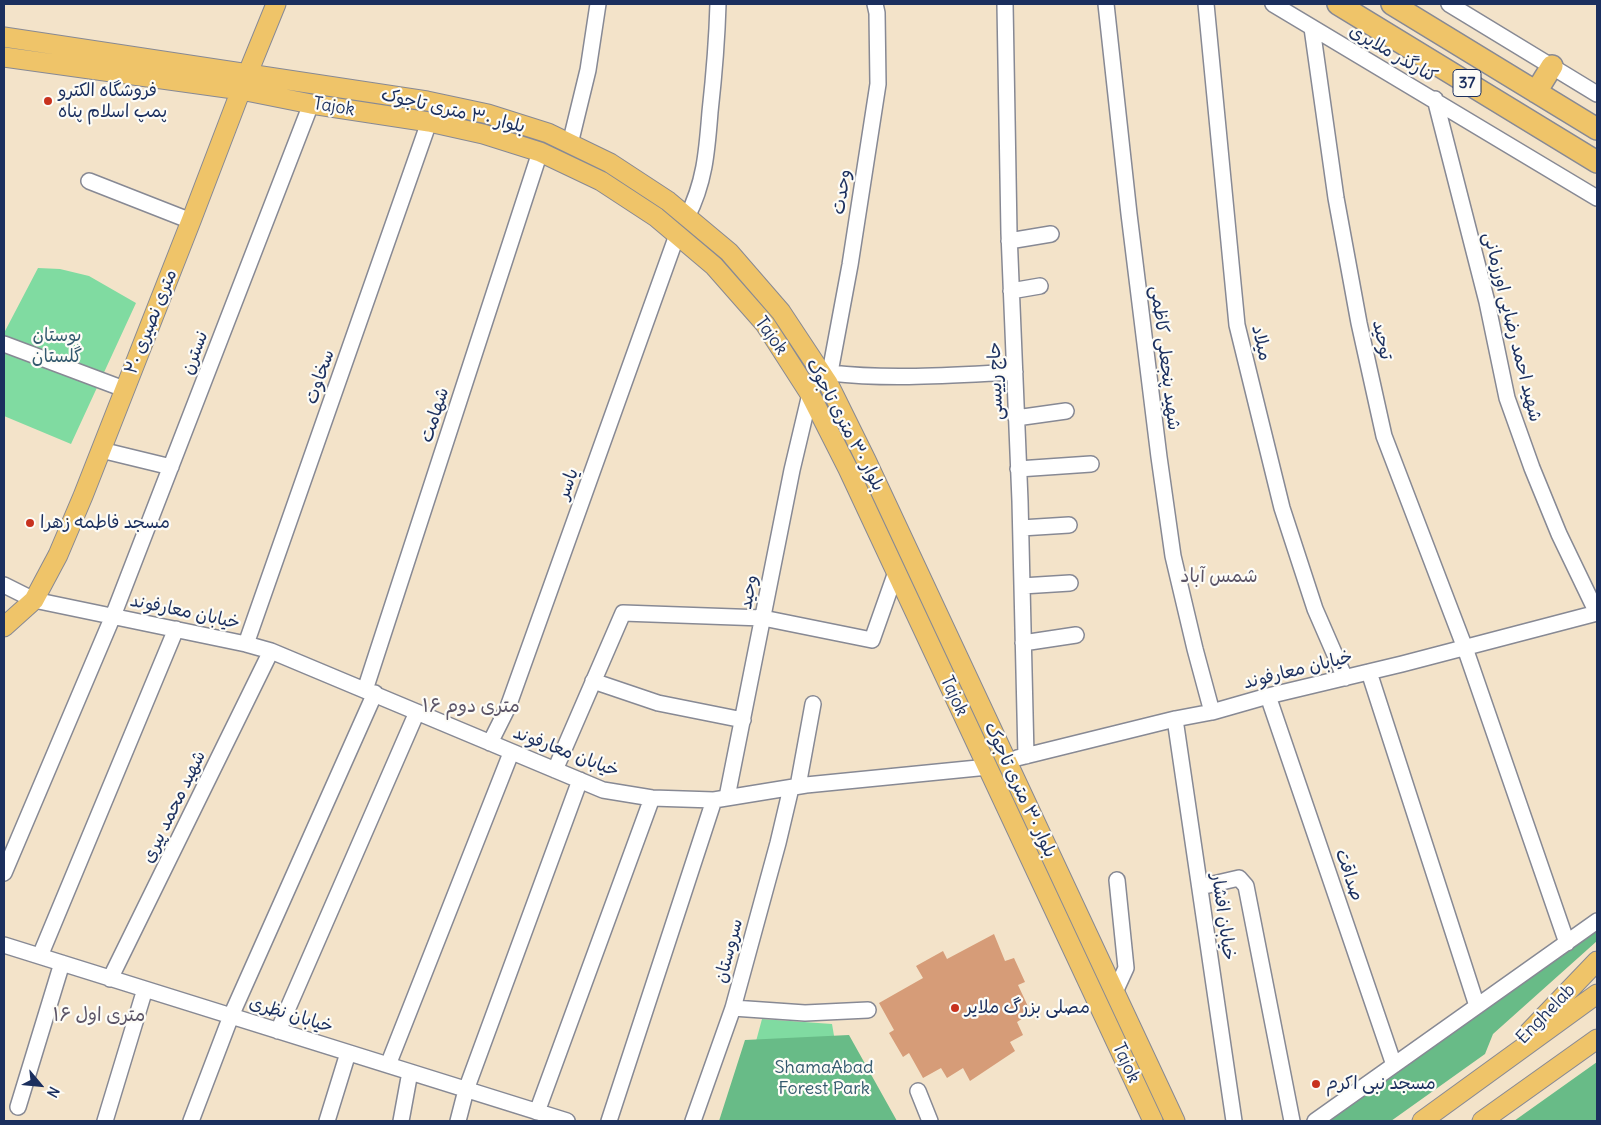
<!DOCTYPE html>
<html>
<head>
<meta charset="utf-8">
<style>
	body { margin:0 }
	#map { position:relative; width:1601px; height:1125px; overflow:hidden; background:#f3e3c9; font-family:Delius,sans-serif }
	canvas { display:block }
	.frame { position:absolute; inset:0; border:5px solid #1b2f5e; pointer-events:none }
	.north { position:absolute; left:15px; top:1060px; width:50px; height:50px; -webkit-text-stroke:4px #fdfcf7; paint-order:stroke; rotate:118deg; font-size:14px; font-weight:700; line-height:20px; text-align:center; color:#1b2f5e }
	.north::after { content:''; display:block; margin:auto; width:18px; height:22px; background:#1b2f5e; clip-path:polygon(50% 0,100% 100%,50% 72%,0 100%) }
</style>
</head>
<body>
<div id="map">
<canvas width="1601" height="1125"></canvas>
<div class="frame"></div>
<div class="north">N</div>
</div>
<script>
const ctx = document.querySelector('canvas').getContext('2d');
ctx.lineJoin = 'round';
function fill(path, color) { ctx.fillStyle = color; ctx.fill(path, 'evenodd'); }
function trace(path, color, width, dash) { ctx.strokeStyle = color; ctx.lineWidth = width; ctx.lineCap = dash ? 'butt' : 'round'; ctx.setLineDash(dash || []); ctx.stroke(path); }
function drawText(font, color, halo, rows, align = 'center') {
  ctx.font = font + ' Delius,"Playpen Sans Arabic",sans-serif'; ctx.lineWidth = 4.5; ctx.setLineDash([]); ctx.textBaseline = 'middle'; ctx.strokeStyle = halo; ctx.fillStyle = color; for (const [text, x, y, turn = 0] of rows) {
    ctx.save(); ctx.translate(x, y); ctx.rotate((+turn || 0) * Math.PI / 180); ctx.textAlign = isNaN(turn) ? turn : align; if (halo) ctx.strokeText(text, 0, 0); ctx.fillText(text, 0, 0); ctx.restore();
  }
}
const green = new Path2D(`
	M38 268 60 269 89 276 136 303 71 444 4 416V333Z
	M762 1019 832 1024 837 1053 748 1071Z`);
const forest = new Path2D(`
	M1597 930V941L1493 1034 1485 1054 1391 1121H1326Z
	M849 1035 897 1121H719L745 1040Z
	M1597 1062V1121H1514Z`);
const building = new Path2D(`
	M994 934 1005 961 1014 958 1025 982 1018 985 1031 1013 1017 1022 1023 1035 1010 1042 1015 1051 970 1081 963 1068 947 1078 941 1068 923 1078 909 1053 903 1057 889 1033 894 1030 879 1003 923 978 916 966 943 951 947 959Z`);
const minor = new Path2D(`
	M1005 4 1009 233 1020 501 1026 756
	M1106 4 1129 214 1159 457 1173 556 1195 649 1212 712
	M1206 4 1237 325 1282 508 1315 609 1345 678
	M1273 4 1597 198
	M1449 4 1597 94
	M1312 28 1336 198 1359 323 1384 436 1465 648 1567 943
	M1435 99 1487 302 1507 398 1532 468 1559 534 1597 613
	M570 144 588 70 598 4
	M89 181 191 221
	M687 217C705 182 707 150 710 112 714 76 717 40 718 4
	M1009 241 1051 234
	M1011 291 1040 286
	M4 344 124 389
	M830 373C891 380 953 375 1015 372
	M828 383 850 265 878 84 877 13 875 4
	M1016 418 1066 411
	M101 450 171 467
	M1018 469 1091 464
	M1021 528 1069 525
	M4 585 34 600 246 644 271 651 603 790 652 798 714 800 806 785 988 767
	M1022 586 1070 583
	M1023 643 1076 635
	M246 644 429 122
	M1369 672 1477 1006
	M593 681 658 703 743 720
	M365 690 540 152
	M1268 696 1394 1065
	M1175 719 1234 1121
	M490 743 508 707 677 235
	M1017 758 1175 719 1212 712 1268 696 1402 664 1597 613
	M555 770 623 613 763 618 872 640 896 572
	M798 786 813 704
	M727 797 792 470 810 394
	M4 873 113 616 311 104
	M1200 887 1239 878 1246 886 1292 1121
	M4 945 567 1121
	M40 956 176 629
	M110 979 271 651
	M1115 992 1126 968 1117 880
	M733 1008 805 1013 868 1010
	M278 1031 417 712
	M388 1065 511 753
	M918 1091 930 1121
	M18 1107 62 963
	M537 1112 652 798
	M105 1121 145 989
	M191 1121 231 1016 375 693
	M327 1121 348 1053
	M401 1121 410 1072
	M458 1121 466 1090 580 780
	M609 1121 714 800
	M693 1121 733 1008 778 843 791 788
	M1315 1121 1597 921`);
const major = new Path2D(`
	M4 37 427 101 488 114 548 133 610 163 668 201 729 252 781 312 828 383 866 460 1175 1121
	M4 57 241 90 311 104 429 122 483 134 540 152 601 181 656 217 714 266 765 324 810 394 848 469 1153 1121
	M4 627 34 600 58 555 83 496 191 221 241 90 276 4
	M1529 1032 1597 961
	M1422 1121 1597 994
	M1482 1121 1597 1039`);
const highway = new Path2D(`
	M1338 4 1597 162
	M1392 4 1597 129
	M1536 92 1552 66`);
const markers = [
	[48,101,5,"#c8321e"],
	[30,523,5,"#c8321e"],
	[955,1008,5,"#c8321e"],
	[1316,1084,5,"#c8321e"]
];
const shields = [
	[1467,83,28]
];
const shieldNames = [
	["37",1467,83]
];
const streetNames = [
	["کنارگذر ملایری",1393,54,30],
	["Tajok",334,107,9],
	["بلوار ۳۰ متری تاجوک",453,111,13],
	["وحدت",842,192,-81],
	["۲۰ متری نصیری",151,322,-68],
	["شهید احمد رضایی اورزمانی",1512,327,76],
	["Tajok",771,336,54],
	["توحید",1382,340,78],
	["میلاد",1261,343,77],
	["نسترن",195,353,-69],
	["شهید پنجعلی کاظمی",1165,358,83],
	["سخاوت",320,377,-71],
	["حاج رییسی",996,381,-92],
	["شهامت",435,415,-72],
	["بلوار ۳۰ متری تاجوک",845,425,62],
	["یاسر",568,484,-70],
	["وحید",749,592,-79],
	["خیابان معارفوند",185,612,12],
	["خیابان معارفوند",1298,670,-14],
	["Tajok",954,696,65],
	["خیابان معارفوند",566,752,21],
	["بلوار ۳۰ متری تاجوک",1020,790,65],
	["شهید محمد پیری",174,807,-64],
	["صداقت",1349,875,71],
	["خیابان افشار",1223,917,82],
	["سروستان",729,951,-75],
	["Enghelab",1546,1014,-46],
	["خیابان نظری",291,1015,17],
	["Tajok",1126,1063,65]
];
const poiNames = [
	["فروشگاه الکترو",58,91],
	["پمپ اسلام پناه",58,112],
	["مسجد فاطمه زهرا",40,523],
	["مصلی بزرگ ملایر",965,1008],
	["مسجد نبی اکرم",1326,1084]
];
const parkNames = [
	["بوستان",57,336],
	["گلستان",57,357],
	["ShamaAbad",824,1068],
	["Forest Park",824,1089]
];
const neighbourhoodNames = [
	["شمس آباد",1219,577],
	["۱۶ متری دوم",471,707],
	["۱۶ متری اول",99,1016]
];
fill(green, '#80dba1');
fill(forest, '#68bb87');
fill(building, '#d69c78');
trace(minor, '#878994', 18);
trace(major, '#878994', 21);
trace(highway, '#878994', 24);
trace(minor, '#fff', 15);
trace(major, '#efc469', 19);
trace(highway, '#efc469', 21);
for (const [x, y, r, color] of markers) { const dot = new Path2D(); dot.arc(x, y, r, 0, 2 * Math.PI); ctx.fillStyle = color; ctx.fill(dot); trace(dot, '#fdfcf7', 2); }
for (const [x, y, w] of shields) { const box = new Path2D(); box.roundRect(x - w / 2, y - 13.5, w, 27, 4); ctx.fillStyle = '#fdfcf7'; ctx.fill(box); trace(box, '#1b2f5e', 1); }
drawText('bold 16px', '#1b2f5e', null, shieldNames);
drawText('18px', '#1b2f5e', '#fdfcf7', streetNames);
drawText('18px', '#1b2f5e', '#fdfcf7', poiNames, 'left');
drawText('18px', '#345a6f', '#fdfcf7', parkNames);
drawText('19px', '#5c5567', '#fdfcf7', neighbourhoodNames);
</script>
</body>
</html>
